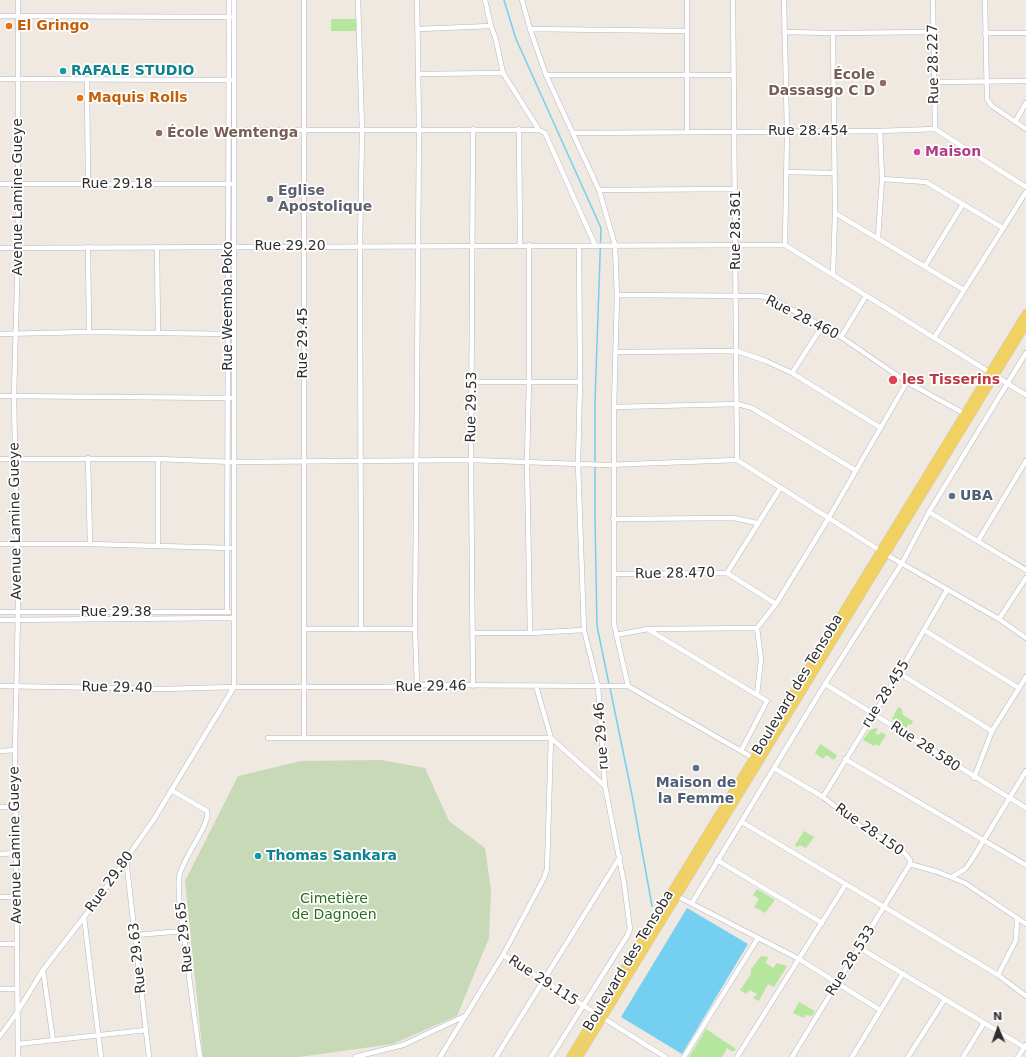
<!DOCTYPE html>
<html>
<head>
<meta charset="utf-8">
<style>
	body { margin:0 }
	#map { position:relative; width:1026px; height:1057px; overflow:hidden; background:#efe9e1; font-family:"DejaVu Sans",sans-serif }
	canvas { display:block }
	.north { position:absolute; left:978px; top:1009px; width:40px; height:40px; -webkit-text-stroke:3px #fff; paint-order:stroke; rotate:358deg; font-size:11px; font-weight:700; line-height:16px; text-align:center; color:#2e2e2e }
	.north::after { content:''; display:block; margin:auto; width:14px; height:18px; background:#2e2e2e; clip-path:polygon(50% 0,100% 100%,50% 72%,0 100%) }
</style>
</head>
<body>
<div id="map">
<canvas width="1026" height="1057"></canvas>
<div class="north">N</div>
</div>
<script>
const ctx = document.querySelector('canvas').getContext('2d');
ctx.lineJoin = 'round';
function fill(path, color) { ctx.fillStyle = color; ctx.fill(path, 'evenodd'); }
function trace(path, color, width, dash) { ctx.strokeStyle = color; ctx.lineWidth = width; ctx.lineCap = dash ? 'butt' : 'round'; ctx.setLineDash(dash || []); ctx.stroke(path); }
function drawText(font, color, halo, rows, align = 'center') {
  ctx.font = font + ' "DejaVu Sans",sans-serif'; ctx.lineWidth = 3.5; ctx.setLineDash([]); ctx.textBaseline = 'middle'; ctx.strokeStyle = halo; ctx.fillStyle = color; for (const [text, x, y, turn = 0] of rows) {
    ctx.save(); ctx.translate(x, y); ctx.rotate((+turn || 0) * Math.PI / 180); ctx.textAlign = isNaN(turn) ? turn : align; if (halo) ctx.strokeText(text, 0, 0); ctx.fillText(text, 0, 0); ctx.restore();
  }
}
const green = new Path2D(`
	M356 19V31H331V19Z
	M898 707 902 709 903 715 913 721 911 725 909 724 906 728 892 719Z
	M876 728 878 729 875 733 878 735 882 732 886 735 879 746 876 744 874 746 863 740 870 730Z
	M820 744 837 755 834 760 826 755 823 759 815 753Z
	M804 831 814 837 806 848 800 845 797 847 795 845Z
	M757 889 775 900 765 913 754 907 759 899 753 895Z
	M761 956 768 957 766 963 773 968 777 963 787 966 774 987 768 984 759 1001 753 998 757 994 750 990 746 994 740 990 751 974V969Z
	M799 1002 815 1011 812 1016 806 1015 804 1018 793 1013Z
	M706 1029 736 1049 733 1052 727 1048 722 1057H689Z`);
const cemetery = new Path2D(`
	M381 760 425 768 449 821 485 848 491 890 489 938 457 1016 393 1044 299 1057H203L185 881 238 776 301 761Z`);
const water = new Path2D(`
	M687 908 748 944 682 1054 621 1017Z`);
const stream = new Path2D(`
	M504 0 516 39 601 228 595 401V518L597 626 609 684
	M610 688 632 795 652 906`);
const minor = new Path2D(`
	M304 0V738
	M358 0 362 130 360 246 361 628
	M485 0 491 26 496 40 503 73 539 130
	M522 0 530 29 546 75 599 190 615 245 617 295 614 407V624L628 686 755 759
	M687 0V132
	M733 0 737 460
	M784 0 787 131 785 245
	M933 0 935 129
	M985 0 987 99 992 106 1026 129
	M0 16 230 17
	M418 29 491 26
	M530 29 687 31
	M784 32 833 33 835 213 833 275
	M833 33 934 32
	M985 33H1026
	M419 74 503 73
	M546 75H734
	M0 79 230 80
	M87 80 88 183
	M935 82 1026 81
	M1015 122 1026 103
	M519 129 520 245
	M234 130H539L545 133 595 245
	M573 133 880 131 935 129 1026 187
	M786 172 834 173
	M882 179 926 182 1003 228
	M0 184H230
	M599 190 735 189
	M835 213 964 290
	M878 238 882 179 880 131
	M529 245V379L527 462 530 633
	M88 247 89 332
	M157 247 158 333
	M0 248 785 245 1026 395
	M925 266 963 204
	M617 295 760 296 771 298 841 337 907 382 965 414
	M0 334 89 332 230 334
	M841 337 866 296
	M934 338 1026 192
	M616 352 737 351 766 361 792 373 881 428
	M792 373 821 328
	M472 382H580
	M0 396 230 398
	M614 407 738 404 752 408 855 470
	M88 458 90 544
	M0 459H158L233 462 471 460 606 465 737 460 887 555 999 619 1026 638
	M158 459V546
	M929 512 1026 570
	M613 519 734 518 757 523
	M978 541 1026 461
	M0 544H90L230 548
	M727 573 781 487
	M614 574 727 573 776 604
	M0 612H229
	M227 612 229 0
	M999 619 1026 578
	M0 620 233 618
	M757 628 776 604 828 519 907 382
	M305 629H415
	M649 630 767 701 741 751
	M924 630 1019 688
	M473 633H530L584 630
	M616 635 648 629 757 628 761 659 757 695
	M899 673 992 731
	M825 684 1026 808
	M417 685 415 629 419 129 417 0
	M0 686 164 689 234 687H386L417 685 628 686
	M473 686 471 460 473 129
	M536 686 551 738 605 786
	M268 738H551L547 869 544 878 503 955 440 1057
	M0 751 15 750
	M845 759 1026 865
	M774 768 823 797 860 826 903 851 910 860V864L938 872 965 883 1026 924
	M974 778 992 731 1026 677
	M173 791 207 811C211 825 181 859 179 878 177 901 183 928 186 951 190 986 195 1022 200 1057
	M823 797 899 673 947 590
	M0 807H15
	M742 822 998 975 1026 996
	M0 854 16 853
	M126 859 149 1057
	M717 860 822 923
	M952 877 965 869 971 861 1026 771
	M677 896 799 959 880 1010
	M0 897H17
	M692 903 825 684 902 563 929 512 1026 353
	M84 917 101 1057
	M136 935 183 931
	M0 944H17
	M860 948 1024 1047
	M503 955 665 1057
	M43 970 53 1040
	M998 975 1016 940 1017 918
	M0 989H17
	M0 1036 16 1014 43 970 98 899 154 819 234 687V0
	M18 1044 146 1030
	M18 1057 15 750 18 612 14 396 18 248V0
	M355 1057 403 1045 465 1016
	M496 1057 620 857
	M551 1057 627 936 630 929 624 883 605 786 598 686 584 630 578 464 580 382 579 246
	M684 1057 758 938
	M737 1057 846 884
	M792 1057 910 864
	M852 1057 903 973
	M908 1057 945 999
	M963 1057 984 1023
	M1018 1057 1026 1045`);
const primary = new Path2D(`
	M570 1057 1026 313
	M579 1057 1026 325`);
const markers = [
	[9,26,4,"#e8710a"],
	[63,71,4,"#0f9aa8"],
	[883,83,4,"#8d6e63"],
	[80,98,4,"#e8710a"],
	[159,133,4,"#8d6e63"],
	[917,152,4,"#d1479c"],
	[270,199,4,"#6b7280"],
	[893,380,5,"#e0444e"],
	[952,496,4,"#5c6f8a"],
	[696,768,4,"#5c6f8a"],
	[258,856,4,"#0f9aa8"]
];
const foodNames = [
	["El Gringo",17,26],
	["Maquis Rolls",88,98]
];
const streetNames = [
	["Rue 28.227",934,64,-91],
	["Rue 28.454",808,131],
	["Rue 29.18",117,184],
	["Avenue Lamine Gueye",18,197,-90],
	["Rue 28.361",736,230,-90],
	["Rue 29.20",290,246],
	["Rue Weemba Poko",228,306,-90],
	["Rue 28.460",802,318,27],
	["Rue 29.45",303,343,-90],
	["Rue 29.53",472,407,-89],
	["Avenue Lamine Gueye",16,521,-91],
	["Rue 28.470",675,574,-1],
	["Rue 29.38",116,612],
	["Boulevard des Tensoba",798,685,-59],
	["Rue 29.46",431,687,-1],
	["Rue 29.40",117,688,1],
	["rue 28.455",886,694,-58],
	["rue 29.46",602,736,-94],
	["Rue 28.580",925,747,33],
	["Rue 28.150",869,830,35],
	["Avenue Lamine Gueye",16,845,-91],
	["Rue 29.80",110,882,-54],
	["Rue 29.65",185,937,-96],
	["Rue 29.63",138,958,-96],
	["Boulevard des Tensoba",629,961,-59],
	["Rue 28.533",851,961,-58],
	["Rue 29.115",543,981,33]
];
const cultureNames = [
	["RAFALE STUDIO",71,71],
	["Thomas Sankara",266,856]
];
const educationNames = [
	["École",875,75],
	["Dassasgo C D",875,91],
	["École Wemtenga",167,133,"left"]
];
const hotelNames = [
	["Maison",925,152]
];
const worshipNames = [
	["Eglise",278,191],
	["Apostolique",278,207]
];
const healthNames = [
	["les Tisserins",902,380]
];
const serviceNames = [
	["UBA",960,496],
	["Maison de",696,783,"center"],
	["la Femme",696,799,"center"]
];
const parkNames = [
	["Cimetière",334,899],
	["de Dagnoen",334,915]
];
fill(green, '#b6e59e');
fill(cemetery, '#c8d9b8');
fill(water, '#75cff0');
trace(stream, '#75cff0', 1.5);
trace(minor, '#b4b7c1', 5.5);
trace(primary, '#c9c9c9', 8);
trace(minor, '#fff', 4.5);
trace(primary, '#f2d163', 7);
for (const [x, y, r, color] of markers) { const dot = new Path2D(); dot.arc(x, y, r, 0, 2 * Math.PI); ctx.fillStyle = color; ctx.fill(dot); trace(dot, '#fff', 1.5); }
drawText('bold 14px', '#c56008', '#fff', foodNames, 'left');
drawText('14px', '#2e2e2e', '#fff', streetNames);
drawText('bold 14px', '#0d838f', '#fff', cultureNames, 'left');
drawText('bold 14px', '#785e54', '#fff', educationNames, 'right');
drawText('bold 14px', '#b23c85', '#fff', hotelNames, 'left');
drawText('bold 14px', '#5b616d', '#fff', worshipNames, 'left');
drawText('bold 14px', '#be3a42', '#fff', healthNames, 'left');
drawText('bold 14px', '#4e5e75', '#fff', serviceNames, 'left');
drawText('14px', '#2c6e1b', '#fff', parkNames);
</script>
</body>
</html>
